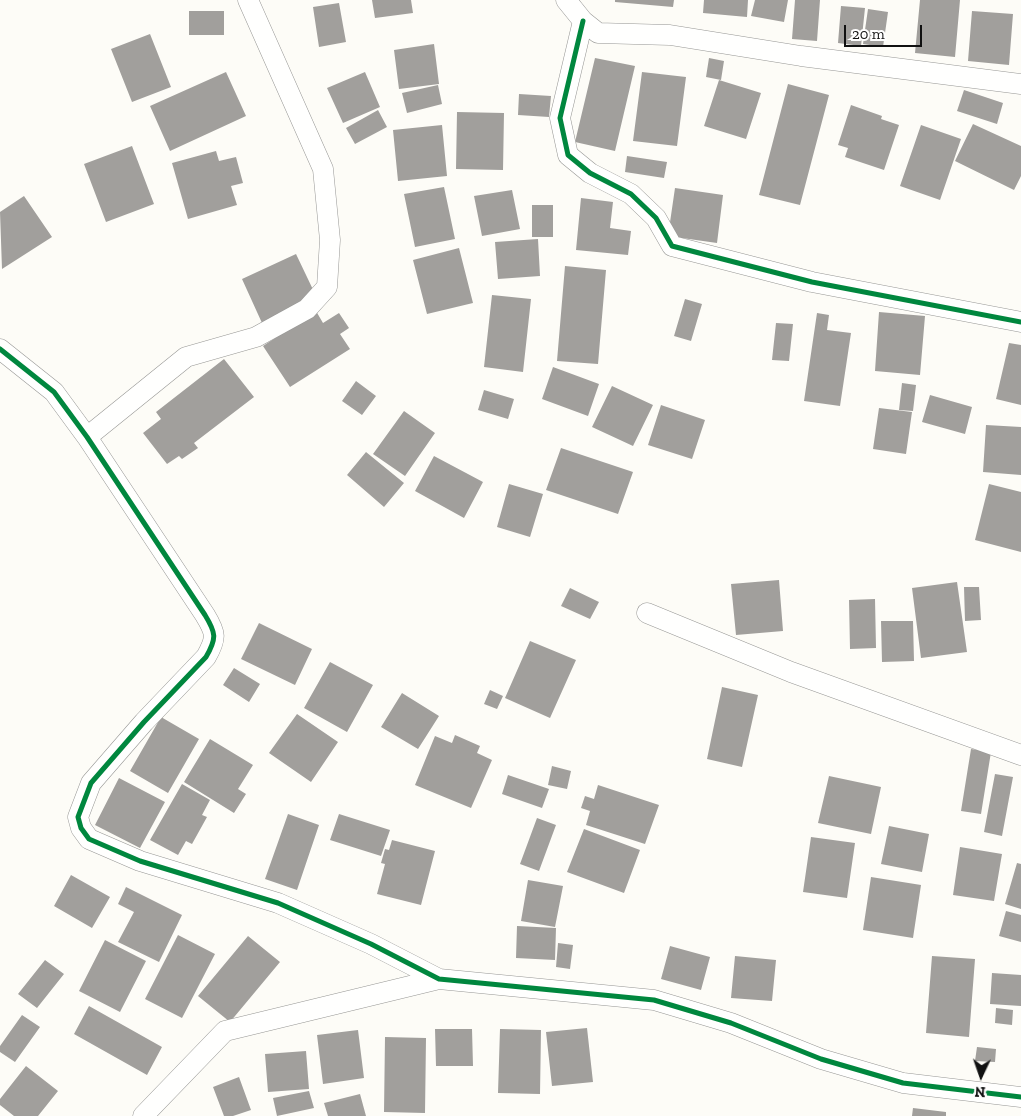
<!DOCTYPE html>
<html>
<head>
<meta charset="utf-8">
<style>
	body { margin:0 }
	#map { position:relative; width:1021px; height:1116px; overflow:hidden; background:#fdfcf7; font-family:"Zilla Slab",serif }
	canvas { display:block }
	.north { position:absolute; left:956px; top:1051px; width:50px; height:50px; -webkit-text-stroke:4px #fff; paint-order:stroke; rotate:183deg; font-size:14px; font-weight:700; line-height:20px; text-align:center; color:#111 }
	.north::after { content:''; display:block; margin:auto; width:18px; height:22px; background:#111; clip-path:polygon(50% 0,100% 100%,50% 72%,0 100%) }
	.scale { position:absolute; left:844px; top:25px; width:78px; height:22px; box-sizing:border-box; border:2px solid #111; border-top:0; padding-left:6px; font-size:15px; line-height:18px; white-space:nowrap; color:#111; -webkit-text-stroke:4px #fff; paint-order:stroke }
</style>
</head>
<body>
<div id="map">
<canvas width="1021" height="1116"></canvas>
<div class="north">N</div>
<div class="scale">20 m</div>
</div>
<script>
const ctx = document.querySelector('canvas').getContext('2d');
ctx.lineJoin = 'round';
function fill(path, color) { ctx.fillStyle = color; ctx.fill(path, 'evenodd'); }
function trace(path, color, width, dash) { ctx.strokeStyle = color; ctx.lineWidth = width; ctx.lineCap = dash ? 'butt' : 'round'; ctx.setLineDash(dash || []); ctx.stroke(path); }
const building = new Path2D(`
	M372 0H411L413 13 375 18Z
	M615 0H674L673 7 615 2Z
	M704 0H748L747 17 703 13Z
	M755 0H788L784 22 751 16Z
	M795 0H820L817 41 792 39Z
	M920 0H960L955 57 915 53Z
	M339 3 346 42 319 47 313 7Z
	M841 6 865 8 861 46 838 43Z
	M868 9 888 12 883 47 863 44Z
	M189 11H224V35H189Z
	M972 11 1013 14 1009 65 968 61Z
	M150 34 171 87 132 102 111 49Z
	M434 44 439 84 399 89 394 50Z
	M595 58 635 66 615 151 575 142Z
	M709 58 724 61 721 80 706 77Z
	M226 72 246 116 170 151 150 106Z
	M365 72 380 107 343 123 327 88Z
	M642 72 686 77 677 146 633 141Z
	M719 80 761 93 746 139 704 126Z
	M788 84 829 95 800 205 759 195Z
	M438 85 442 104 407 113 402 93Z
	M964 90 1003 103 997 124 957 111Z
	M519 94 551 96 549 117 518 115Z
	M851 105 882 116 881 119 899 125 884 170 845 157 848 148 838 145Z
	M378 110 387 127 355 144 346 128Z
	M457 112 504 113 503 170 456 169Z
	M973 124 1021 146V176L1014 190 955 161Z
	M442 125 447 176 398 181 393 130Z
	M921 125 961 139 940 200 900 186Z
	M132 146 154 204 106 222 84 164Z
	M216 151 219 161 236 157 243 183 231 186 237 205 188 219 172 163Z
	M627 156 667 162 664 178 625 172Z
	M444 187 455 239 415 247 404 194Z
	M675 188 723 195 717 243 668 236Z
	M512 190 520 229 482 236 474 196Z
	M24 196 52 237 2 269 0 212Z
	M581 198 613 202 610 228 631 231 628 255 576 250Z
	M532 205H553V237H532Z
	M538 239 540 276 498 279 495 242Z
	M459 248 473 303 427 314 413 260Z
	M296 254 317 298 262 323 242 279Z
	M565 266 606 270 598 364 557 361Z
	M492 295 531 299 523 372 484 367Z
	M685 299 702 304 691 341 674 336Z
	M316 311 323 323 339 313 349 328 340 334 350 349 290 387 263 346Z
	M879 312 925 316 920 375 875 371Z
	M817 313 829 315 827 330 851 333 840 406 804 401Z
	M776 323 793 324 789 361 772 360Z
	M1009 343 1021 345V405L996 399Z
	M224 359 254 397 194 443 198 448 182 459 179 456 167 464 143 433 161 419 156 412Z
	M553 367 599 384 588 416 542 399Z
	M356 381 376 396 362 415 342 401Z
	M902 383 916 385 913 411 899 410Z
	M612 386 653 405 633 446 592 427Z
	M484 390 514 399 508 419 478 410Z
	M930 395 972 407 965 434 922 422Z
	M661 405 705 420 692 459 648 445Z
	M879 408 912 412 906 454 873 449Z
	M404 411 435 433 405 476 373 454Z
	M986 425 1021 427V475L983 472Z
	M561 448 633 472 618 514 546 490Z
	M366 452 404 483 384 507 347 475Z
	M434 456 483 482 464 518 415 491Z
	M509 484 543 494 530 537 497 527Z
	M989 484 1021 492V552L975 540Z
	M779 580 783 631 736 635 731 584Z
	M957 582 967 652 921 658 912 588Z
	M964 587H979L981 620 965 621Z
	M570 588 599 602 590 619 561 606Z
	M875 599 876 648 850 649 849 600Z
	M881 621H913L914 661 882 662Z
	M259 623 312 649 295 685 241 659Z
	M530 641 576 660 550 718 505 698Z
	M330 662 373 685 347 732 304 708Z
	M234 668 260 684 249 702 223 685Z
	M722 687 758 695 742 767 707 759Z
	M490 690 503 696 497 709 484 704Z
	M402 693 439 716 418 749 381 727Z
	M297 714 338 742 311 782 269 753Z
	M161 717 199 739 168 793 130 771Z
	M455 735 480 746 477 753 492 760 471 808 415 785 435 736 452 743Z
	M210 739 253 765 238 789 246 794 234 813 184 782Z
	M971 749 991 752 981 814 961 811Z
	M552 766 571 771 567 789 548 785Z
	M995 774 1013 777 1002 836 984 832Z
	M508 775 549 789 542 808 502 794Z
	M829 776 881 787 871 834 818 823Z
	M119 778 165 802 140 848 95 825Z
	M182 784 210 800 202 815 207 817 192 844 186 841 178 855 150 840Z
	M598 785 659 805 645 844 586 825 590 811 581 808 585 796 594 799Z
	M288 814 319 825 297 890 265 879Z
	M339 814 390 830 381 856 330 840Z
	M537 818 556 825 539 871 520 864Z
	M889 826 929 834 922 872 881 864Z
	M584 829 640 850 624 893 567 872Z
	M811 837 855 843 847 898 803 892Z
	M392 840 435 851 421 905 377 894 385 864 381 863 385 849 389 850Z
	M960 847 1002 854 994 901 953 895Z
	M1017 863 1021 864V909L1005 904Z
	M71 875 110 897 92 928 54 906Z
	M871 877 921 885 913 938 863 930Z
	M528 880 563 886 555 927 521 921Z
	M126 887 182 915 159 962 118 942 134 912 118 904Z
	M1006 911 1021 915V942L999 936Z
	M517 926 556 928 555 960 516 958Z
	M178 935 215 954 182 1018 145 999Z
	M248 936 280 962 230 1022 198 996Z
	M105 940 146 961 120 1012 79 991Z
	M558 943 573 945 570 969 556 967Z
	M670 946 710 957 701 990 661 979Z
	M735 956 776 960 772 1001 731 998Z
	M932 956 975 959 969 1037 926 1033Z
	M45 960 64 974 37 1008 18 994Z
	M992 973 1021 975V1006L990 1004Z
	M89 1006 162 1047 147 1075 74 1034Z
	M996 1008 1013 1010 1012 1025 995 1023Z
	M22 1015 40 1027 15 1062 0 1052V1046Z
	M587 1028 593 1082 552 1086 546 1032Z
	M435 1029H472L473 1066H436Z
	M500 1029 541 1030 540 1094 498 1093Z
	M358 1030 364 1078 323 1084 317 1035Z
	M385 1037 426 1038 425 1113 384 1112Z
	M977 1047 996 1049 995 1062 975 1061Z
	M306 1051 309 1089 268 1092 265 1054Z
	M26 1066 58 1091 38 1116H14L0 1105V1099Z
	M239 1077 251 1110 233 1116H224L213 1087Z
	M309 1091 314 1108 277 1116 273 1098Z
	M360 1094 366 1116H328L324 1103Z
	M913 1108 946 1112V1116H912Z`);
const minor = new Path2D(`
	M566 0 583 21 598 33 670 35 801 56 1021 84
	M583 21 560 118 568 155 590 173 631 194 656 218 672 246 812 282 1021 322
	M0 349 54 392 87 437 205 615C216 633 217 638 206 657L144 722 91 783 78 817 81 828 89 839 140 861 278 903 371 944 439 979 654 1000 731 1023 821 1059 903 1083 1021 1097
	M87 437 186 357 256 337 307 309 327 287 330 240 323 169 248 0
	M647 613 791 672 1021 755
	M143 1116 225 1031 439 979`);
const cycleway = new Path2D(`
	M583 21 560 118 568 155 590 173 631 194 656 218 672 246 812 282 1021 322
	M0 349 54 392 87 437 205 615C216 633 217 638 206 657L144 722 91 783 78 817 81 828 89 839 140 861 278 903 371 944 439 979 654 1000 731 1023 821 1059 903 1083 1021 1097`);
fill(building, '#a19f9c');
trace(minor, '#979795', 21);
trace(minor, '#fffffe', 20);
trace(cycleway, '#00873e', 5);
</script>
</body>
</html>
